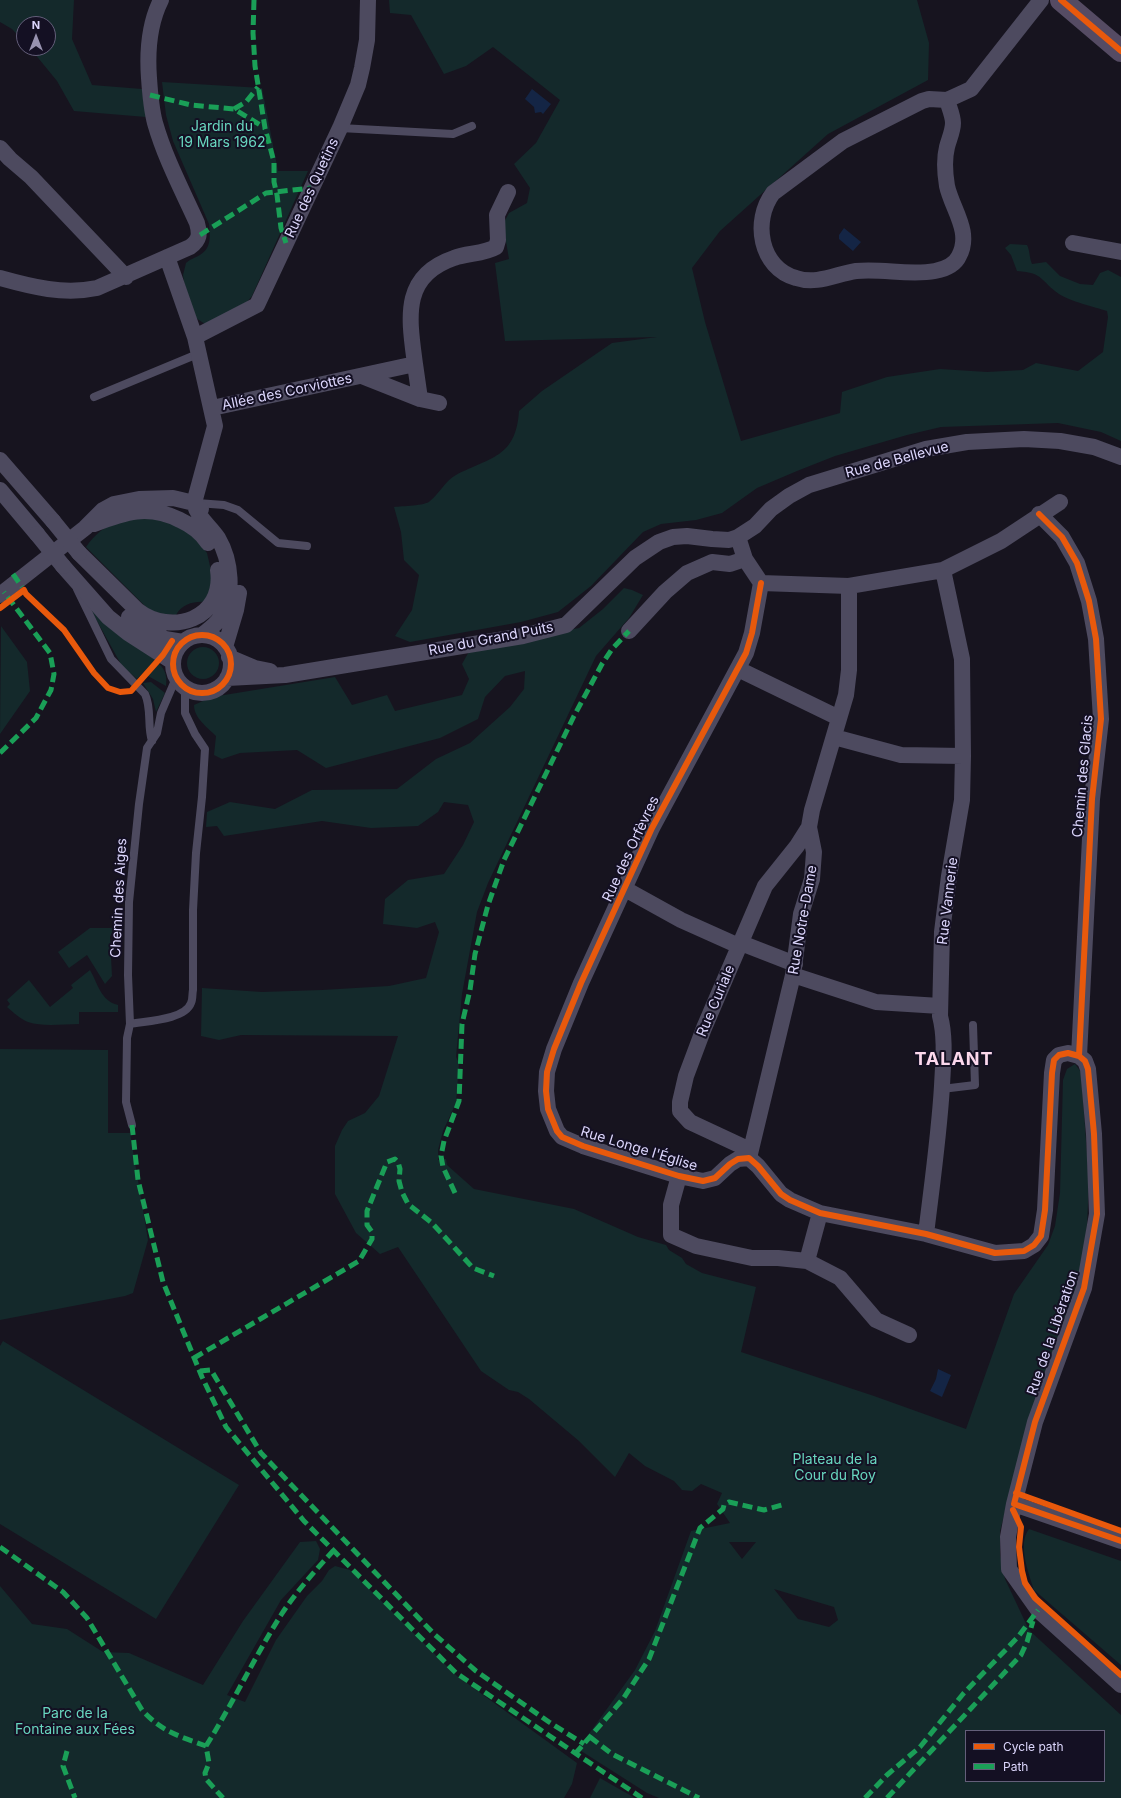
<!DOCTYPE html>
<html>
<head>
<meta charset="utf-8">
<style>
	body { margin:0 }
	#map { position:relative; width:1121px; height:1798px; overflow:hidden; background:#17141f; font-family:Inter,sans-serif }
	canvas { display:block }
	.legend { position:absolute; left:965px; top:1730px; width:140px; height:52px; box-sizing:border-box; background:#141023; border:1px solid #645f7a; margin:0; padding:5px 7px; list-style:none; font-size:12px; color:#dcd6fc }
	.legend li { display:flex; align-items:center; gap:8px; height:20px }
	.legend b { width:20px; border:1px solid #645f7a }
	.north { position:absolute; left:16px; top:16px; width:40px; height:40px; box-sizing:border-box; background:#141023; border:1px solid #645f7a; border-radius:50%; rotate:0deg; font-size:11px; font-weight:700; line-height:16px; text-align:center; color:#dcd6fc }
	.north::after { content:''; display:block; margin:auto; width:14px; height:18px; background:#9792af; clip-path:polygon(50% 0,100% 100%,50% 72%,0 100%) }
</style>
</head>
<body>
<div id="map">
<canvas width="1121" height="1798"></canvas>
<ul class="legend">
<li><b style="height:5px;background:#e8590c"></b>Cycle path</li>
<li><b style="height:5px;background:#1a9f57"></b>Path</li>
</ul>
<div class="north">N</div>
</div>
<script>
const ctx = document.querySelector('canvas').getContext('2d');
ctx.lineJoin = 'round';
function fill(path, color) { ctx.fillStyle = color; ctx.fill(path, 'evenodd'); }
function trace(path, color, width, dash) { ctx.strokeStyle = color; ctx.lineWidth = width; ctx.lineCap = dash ? 'butt' : 'round'; ctx.setLineDash(dash || []); ctx.stroke(path); }
function drawText(font, color, halo, rows, align = 'center') {
  ctx.font = font + ' Inter,sans-serif'; ctx.lineWidth = 4; ctx.setLineDash([]); ctx.textBaseline = 'middle'; ctx.strokeStyle = halo; ctx.fillStyle = color; for (const [text, x, y, turn = 0] of rows) {
    ctx.save(); ctx.translate(x, y); ctx.rotate((+turn || 0) * Math.PI / 180); ctx.textAlign = isNaN(turn) ? turn : align; if (halo) ctx.strokeText(text, 0, 0); ctx.fillText(text, 0, 0); ctx.restore();
  }
}
const green = new Path2D(`
	M0 0H74L72 39 92 85 142 89 146 117 74 111 57 81 30 48H48V24H24V42L12 29 0 22Z
	M389 0H917L929 43 928 80 828 134 720 231 692 268 705 322 741 441 840 413 842 392 887 377 940 369 987 372 1023 370 1036 363 1078 371 1103 352 1108 317 1107 311C1095 307 1069 301 1059 294 1040 281 1045 273 1017 271L1011 255 1005 248 1010 244 1027 245C1030 251 1029 257 1032 264L1046 262 1060 276 1080 284 1093 285 1100 273 1108 270 1121 277V441L1101 432 1058 423 941 427 907 435 835 456 797 471 757 488 722 513 696 520 661 524 643 532 591 586 558 612 521 622 410 642 395 636 412 610 419 575 404 560 401 532 394 507C402 506 425 506 430 501 439 494 445 481 456 475 490 457 516 458 519 411L542 391 612 343 657 337 505 341 495 263 509 259 503 224 509 213 527 203 530 188 514 164 536 143 560 100 493 47 466 66 444 74 411 15 390 13Z
	M162 82 262 88 278 171H308L252 296 247 302 205 324 196 318 184 282 183 275 186 263C190 259 195 258 200 255 212 248 210 235 209 224L173 141 166 115Z
	M146 517 174 521 194 537 207 553 213 579 206 602C194 601 182 604 176 615L163 614 149 610 86 547C104 522 117 522 146 517Z
	M624 588 632 590 643 595 629 618 596 656 488 883 477 912 462 994 456 1057 459 1063 456 1103 443 1131 438 1150V1160L446 1159 447 1165 474 1189 574 1209 638 1237 666 1245 669 1250 682 1258 686 1264 702 1273 756 1287 741 1352 874 1396 966 1429 1014 1294 1048 1245 1055 1226 1060 1193 1063 1080 1067 1069 1075 1064 1081 1072 1089 1182 1086 1246 1078 1286 1032 1409 1000 1531V1554L1005 1579 1029 1630 1121 1715V1798H659L647 1793 578 1749 635 1670 655 1631 691 1531 730 1523 717 1504 722 1493 701 1484 692 1491 682 1490 674 1481 645 1466 629 1453 615 1477 579 1441 529 1399 518 1392 509 1390 481 1371 398 1247 380 1254 356 1233 335 1194V1146L342 1130 348 1121 365 1113 379 1096 398 1036 241 1035 219 1040 201 1036 202 988 262 992 322 990 389 986 426 978 439 932 435 922 417 928 383 924 385 899 408 880 444 874 463 845 474 822 468 805 444 802 438 812 418 826 371 828 322 821 224 836 217 826 206 827 207 812 230 802 275 809 312 790 397 789 436 759 470 743 510 707 524 689 525 671 505 676 485 697 478 719 440 738 326 768 297 750 240 753 222 759 214 755 216 736C207 727 194 718 194 705L212 697 335 677 352 705 387 695 395 711 462 695 469 679 462 664 471 648 579 628 603 609ZM729 1542H756L742 1559ZM774 1589 834 1607 838 1620 829 1627 798 1619ZM966 1731H1104V1781H966Z
	M87 603 155 660 137 679 122 666Z
	M1 626 27 662 30 691 0 734Z
	M187 663a16 16 0 1 1 32 0a16 16 0 1 1-32 0Z
	M159 664C166 670 167 677 166 686L148 676V674Z
	M151 682 165 693 156 712 153 699 143 683Z
	M90 928H114L110 937 112 976 105 984 87 955 69 968 58 952Z
	M90 970C98 984 101 1001 118 1005V1012H79V1024C63 1024 43 1027 28 1022 20 1019 13 1012 7 1007L10 1004 7 1000 29 980 50 1007 73 988 71 985Z
	M0 1049 108 1050V1133H130L148 1240 133 1293 125 1296 0 1320Z
	M3 1341 239 1485 156 1619 0 1524V1346Z
	M1029 1529 1121 1561V1665L1034 1590C1029 1574 1017 1544 1029 1529Z
	M316 1541 320 1549 318 1560 281 1600 227 1695 245 1702 276 1640 307 1596 322 1581 329 1570 335 1566 350 1570 457 1676 577 1763 572 1784 564 1798H0V1586L32 1624 67 1629 103 1652 129 1653 203 1685 243 1621 300 1542Z
	M600 1778 635 1798H590Z`);
const water = new Path2D(`
	M532 89 551 104 543 114 541 112 535 113 534 107 525 99Z
	M844 228 861 242 853 251 839 239V235Z
	M938 1369 951 1375 942 1397 930 1391 936 1379Z`);
const service = new Path2D(`
	M340 128 453 134 472 126
	M94 397 200 353
	M197 503 224 505 238 510 278 543 307 546
	M77 589 111 659 145 694C152 709 147 726 152 741
	M130 1024C145 1021 185 1020 191 1003 193 999 192 994 193 990V910L196 853 202 797 205 749 195 734 185 713V688
	M942 1089 975 1085 973 1025
	M132 1125 126 1102 127 1038 130 1024 128 975 129 902 139 804 147 748 157 733 161 713 176 678`);
const minor = new Path2D(`
	M947 100C949 107 953 116 953 123 953 131 949 139 947 147 944 159 945 174 947 186 952 209 972 232 959 256 955 265 945 269 935 271 909 276 882 268 856 271 836 274 817 285 796 278 760 268 752 221 773 193L843 141 922 101 929 99 947 100 971 89 1041 0
	M0 148 10 159 31 177 126 277
	M1073 243 1121 252
	M167 257 195 337 215 426 194 503C198 518 209 525 218 538 231 560 235 596 220 618 216 625 208 630 202 635
	M0 278C32 287 64 295 97 288L190 247C200 240 200 234 197 223 182 190 165 158 155 123 151 108 150 93 149 78 147 51 149 24 161 0
	M195 337 257 305 340 128 358 85 362 68 367 40 368 0
	M415 364 420 399
	M362 376 420 399 439 403
	M212 408 415 364C409 318 401 276 454 258 467 253 484 254 496 247L498 240 497 215 508 192
	M0 460 53 521
	M0 490 37 534
	M1039 514 1062 537 1077 563 1089 601 1096 639 1101 719 1092 799 1079 1056
	M94 524C125 512 148 504 180 520 191 525 201 532 208 543
	M738 537 745 559 761 583
	M79 553 137 610C171 637 225 619 218 570
	M63 566 108 617 128 633 173 662
	M761 583 752 633 746 653 652 828 581 983 554 1049 547 1072 546 1091 548 1109 557 1131 562 1137 583 1146 679 1176 703 1181 715 1178 730 1164 738 1159 749 1158 758 1166 781 1194 790 1200 820 1213 926 1234 995 1253 1024 1251 1034 1245 1041 1236 1045 1210 1052 1073 1054 1060 1059 1055 1068 1053 1079 1056 1085 1061 1088 1069 1094 1134 1097 1214 1084 1288 1035 1422 1014 1504 1008 1537 1009 1569 1038 1610 1121 1685
	M761 583 849 586 943 570 1001 541 1060 502
	M0 595 85 528 103 510 114 504 139 499 173 498 194 503 201 509
	M129 617 165 639 183 642
	M629 631 665 592 687 573 712 562 730 564 745 559
	M173 664a29 29 0 1 1 58 0a29 29 0 1 1-58 0Z
	M225 647 236 610 239 593
	M229 657 255 668 270 671
	M738 669 839 718
	M227 678 285 675 523 636 566 625 635 558 659 542 673 537 687 536 712 539 729 540 738 537 755 526 771 509 789 496 809 485 926 449 967 442 1024 439 1060 441 1094 447 1121 457
	M834 737 901 755 963 756
	M625 889 681 920 739 946
	M741 943 795 964
	M793 975 876 1002 940 1006
	M750 1150 690 1122 680 1111V1102L686 1076 704 1028 765 886 797 846 809 827
	M749 1158 793 975 801 914 812 879 814 852 809 827 812 810 846 695 849 670V586
	M679 1176 671 1205V1235L696 1246 752 1258H778L807 1261 820 1213
	M926 1234C932 1184 939 1136 942 1086 943 1063 946 1039 940 1016L942 932 949 876 962 800 963 756 962 659 943 570
	M807 1261 840 1278 876 1320 909 1335
	M1014 1504 1121 1541`);
const primary = new Path2D(`
	M1061 0 1121 51`);
const minorBridge = new Path2D(`
	M53 521 79 553
	M37 534 63 566`);
const quiet = new Path2D(`
	M254 0 253 33 255 66 265 128 274 162V182L277 195 281 228 286 243
	M150 95 191 105 234 109 265 128
	M234 109 246 102 258 87
	M200 235 266 193 311 188
	M13 574 22 587
	M0 753 36 718 51 690 54 674 50 653 4 592
	M132 1125 138 1180 163 1282 202 1377 226 1427 304 1521 456 1673 642 1798
	M455 1193 443 1167 441 1156 444 1141 459 1101 462 1024 470 990 475 954 488 905 504 860 574 716 602 664 612 649 629 631
	M194 1358 359 1261 372 1239V1232L367 1225V1211L387 1162 395 1159 398 1162 400 1169 399 1181 402 1192 408 1204 432 1223 473 1268 494 1276
	M200 1371 211 1370 261 1453 434 1634 476 1671 549 1722 584 1744
	M0 1547 63 1592 87 1618 142 1710C162 1732 179 1736 206 1746L209 1763 205 1773 206 1779 223 1798
	M590 1737 612 1754 699 1798
	M206 1746C233 1703 254 1658 281 1615 296 1592 315 1571 333 1551
	M67 1751 63 1766 75 1798
	M575 1754 623 1699 649 1659 700 1528 723 1509 724 1505 729 1502 764 1510 782 1505
	M865 1798 887 1775 920 1747 963 1694 1018 1637 1038 1610
	M887 1798 1021 1655 1027 1642 1033 1621`);
const cycleway = new Path2D(`
	M1061 0 1121 51
	M1039 514 1062 537 1077 563 1089 601 1096 639 1101 719 1092 799 1079 1056
	M761 583 752 633 746 653 652 828 581 983 554 1049 547 1072 546 1091 548 1109 557 1131 562 1137 583 1146 679 1176 703 1181 715 1178 730 1164 738 1159 749 1158 758 1166 781 1194 790 1200 820 1213 926 1234 995 1253 1024 1251 1034 1245 1041 1236 1045 1210 1052 1073 1054 1060 1059 1055 1068 1053 1079 1056 1085 1061 1088 1069 1094 1134 1097 1214 1084 1288 1035 1422 1014 1504 1121 1541
	M0 608 24 590 26 594 64 630 94 673 108 688 120 692 131 691 163 655 172 641
	M173 664a29 29 0 1 1 58 0a29 29 0 1 1-58 0Z
	M1016 1493 1121 1531
	M1013 1510 1021 1527 1019 1547 1022 1571 1025 1583 1035 1598 1121 1675`);
const parkNames = [
	["Jardin du",222,127],
	["19 Mars 1962",222,143],
	["Plateau de la",835,1460],
	["Cour du Roy",835,1476],
	["Parc de la",75,1714],
	["Fontaine aux Fées",75,1730]
];
const streetNames = [
	["Rue des Quetins",312,188,-65],
	["Allée des Corviottes",287,392,-12],
	["Rue de Bellevue",897,460,-15],
	["Rue du Grand Puits",491,639,-11],
	["Chemin des Glacis",1083,776,-85],
	["Rue des Orfèvres",631,849,-65],
	["Chemin des Aiges",119,898,-87],
	["Rue Vannerie",948,901,-83],
	["Rue Notre-Dame",803,920,-80],
	["Rue Curiale",716,1001,-67],
	["Rue Longe l'Église",639,1149,17],
	["Rue de la Libération",1053,1333,-71]
];
const districtNames = [
	["TALANT",954,1060]
];
fill(green, '#14292b');
fill(water, '#142545');
trace(service, '#4d4a5f', 8);
trace(minor, '#4d4a5f', 16);
trace(primary, '#554b63', 22);
trace(minorBridge, '#4d4a5f', 16);
trace(quiet, '#1a9f57', 5, [10, 5]);
trace(cycleway, '#e8590c', 6);
drawText('14px', '#68d6bf', '#141023', parkNames);
drawText('14px', '#dcd6fc', '#141023', streetNames);
ctx.letterSpacing = '1px';
drawText('bold 18px', '#fcd8ed', '#141023', districtNames);
ctx.letterSpacing = '0px';
</script>
</body>
</html>
